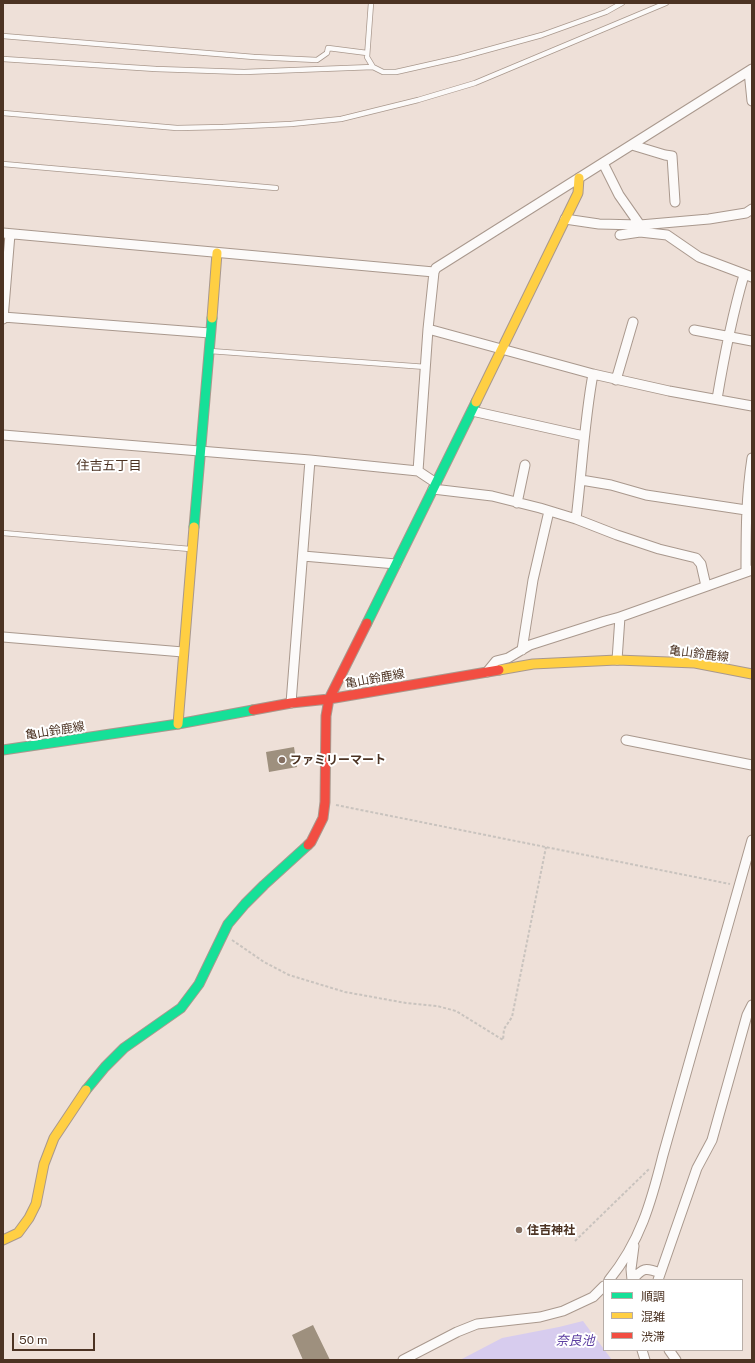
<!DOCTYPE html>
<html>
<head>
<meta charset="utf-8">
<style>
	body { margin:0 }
	#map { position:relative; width:755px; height:1363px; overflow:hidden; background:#eee0d8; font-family:"Public Sans","Noto Sans JP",sans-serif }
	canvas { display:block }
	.frame { position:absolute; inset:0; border:4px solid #4c3323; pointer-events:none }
	.legend { position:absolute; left:603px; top:1279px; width:140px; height:72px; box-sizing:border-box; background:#fff; border:1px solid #b7ada7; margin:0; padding:5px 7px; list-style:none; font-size:12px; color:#4c3323 }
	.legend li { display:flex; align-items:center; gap:8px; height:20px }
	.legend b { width:20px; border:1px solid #b7ada7 }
	.scale { position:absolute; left:12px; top:1333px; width:83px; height:18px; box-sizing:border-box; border:2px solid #4c3323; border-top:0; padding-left:5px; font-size:12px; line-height:14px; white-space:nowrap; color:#4c3323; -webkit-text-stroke:3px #fff; paint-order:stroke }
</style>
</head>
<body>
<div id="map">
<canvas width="755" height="1363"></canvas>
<div class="frame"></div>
<ul class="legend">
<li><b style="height:5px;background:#16e098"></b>順調</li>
<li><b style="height:5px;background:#ffcf43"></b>混雑</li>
<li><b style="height:5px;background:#f24e42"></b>渋滞</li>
</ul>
<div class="scale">50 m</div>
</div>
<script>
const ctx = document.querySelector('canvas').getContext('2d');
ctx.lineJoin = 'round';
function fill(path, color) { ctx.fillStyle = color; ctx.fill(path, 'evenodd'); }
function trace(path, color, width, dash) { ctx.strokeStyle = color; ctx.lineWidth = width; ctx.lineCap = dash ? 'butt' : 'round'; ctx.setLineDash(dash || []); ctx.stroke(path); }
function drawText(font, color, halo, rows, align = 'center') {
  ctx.font = font + ' "Public Sans","Noto Sans JP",sans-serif'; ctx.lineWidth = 4; ctx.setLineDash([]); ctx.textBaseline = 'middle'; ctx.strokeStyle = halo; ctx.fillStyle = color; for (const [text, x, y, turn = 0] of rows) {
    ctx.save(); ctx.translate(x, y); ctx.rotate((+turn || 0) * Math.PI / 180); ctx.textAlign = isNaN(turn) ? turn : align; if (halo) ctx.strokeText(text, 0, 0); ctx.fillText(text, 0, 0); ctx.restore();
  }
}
const water = new Path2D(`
	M583 1321 612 1360H460L502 1338 559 1327Z`);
const building = new Path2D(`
	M294 747 297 767 269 772 266 752Z
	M313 1325 330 1360H303L292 1335Z`);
const path = new Path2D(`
	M336 805 730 884
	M232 940 264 962 289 975 345 992 406 1003 437 1006 456 1011 503 1040 504 1029 512 1017 546 847
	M575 1241 649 1169`);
const lane = new Path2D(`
	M371 3 367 57 373 67 383 72H396L458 58 542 35 606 12 622 3
	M3 36 254 57 317 60 327 53 328 48 367 53
	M3 59 156 69 244 72 373 67
	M3 113 177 128 223 127 291 124 341 119 418 100 475 83 666 3
	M3 164 276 188
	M210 351 426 367
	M3 533 190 549`);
const street = new Path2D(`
	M749 71 752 101
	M632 145 665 155 672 156 675 202
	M603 163 619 195 640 225V229
	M565 219 599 224 640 225 709 219 746 213 752 209
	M3 233 434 272 436 268 752 69
	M620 235 640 232 667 235 699 257 752 277
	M3 317 210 333
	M3 319 10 234
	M428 329 593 374 669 391 752 406
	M694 330 752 341
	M616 380 633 322
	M717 399C724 357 732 316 744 275
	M472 411 584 436
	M3 435 310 460 418 471 436 483
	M418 471 428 329 434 272
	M581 480 611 485 646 495 746 510
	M433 489 492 496 540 508 576 519 617 535 659 549 696 558 701 564 706 586
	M517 503 525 465
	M576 519C582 471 584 423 593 374
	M303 556 396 564
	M746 572C746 534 746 496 752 458
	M3 637 183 652
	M522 650 533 580 549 511
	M617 660 620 617
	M487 672 496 661 508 658 530 645 605 621 620 617 752 570
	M291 703 310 460
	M626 740 752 765
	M609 1280C640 1242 651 1203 663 1155L752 840
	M632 1280 631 1269 634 1246
	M632 1280C643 1268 645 1267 660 1273
	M658 1280 697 1168 712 1140 747 1015 752 1005
	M642 1350 645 1360
	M669 1350 676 1360
	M403 1360 457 1332 477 1324 540 1317 563 1311 593 1297 604 1286`);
const fast = new Path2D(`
	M194 527 212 318
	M367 623 476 402
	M3 750 178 724 253 710
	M86 1090 105 1067 124 1048 181 1008 199 984 228 924 245 904 264 885 308 845`);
const slow = new Path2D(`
	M212 318 217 253
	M476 402 578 193 579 178
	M499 670 533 664 617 660 695 663 752 674
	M178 724 194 527
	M3 1240 18 1233 29 1218 36 1204 44 1164 54 1138 86 1090`);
const jam = new Path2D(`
	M253 710 291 703 329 699 499 670
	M308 845 311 842 323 818 325 802 326 716 329 699 367 623`);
const markers = [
	[282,760,4,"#857062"],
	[519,1230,4,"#857062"]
];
const streetNames = [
	["亀山鈴鹿線",699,654,7],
	["亀山鈴鹿線",375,679,-10],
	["亀山鈴鹿線",55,731,-9]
];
const poiNames = [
	["ファミリーマート",290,760],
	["住吉神社",527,1230]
];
const neighbourhoodNames = [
	["住吉五丁目",109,466]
];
const waterNames = [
	["奈良池",575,1341]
];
fill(water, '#d7ccee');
fill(building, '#9e907e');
trace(lane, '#a9988d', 6);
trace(street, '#a9988d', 11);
trace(fast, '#a9988d', 11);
trace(slow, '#a9988d', 11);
trace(jam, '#a9988d', 11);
trace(path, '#c9c3be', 2, [3, 2]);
trace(lane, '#fcfaf9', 4.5);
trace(street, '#fcfaf9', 9);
trace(fast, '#16e098', 9);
trace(slow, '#ffcf43', 9);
trace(jam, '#f24e42', 9);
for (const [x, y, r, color] of markers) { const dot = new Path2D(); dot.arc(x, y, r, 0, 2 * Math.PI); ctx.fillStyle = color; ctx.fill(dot); trace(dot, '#fff', 1.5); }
drawText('12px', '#4c3323', '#fff', streetNames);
drawText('bold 12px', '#4c3323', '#fff', poiNames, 'left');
drawText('13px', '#4c3323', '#fff', neighbourhoodNames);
drawText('italic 13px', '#5e40a2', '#fff', waterNames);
</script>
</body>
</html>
